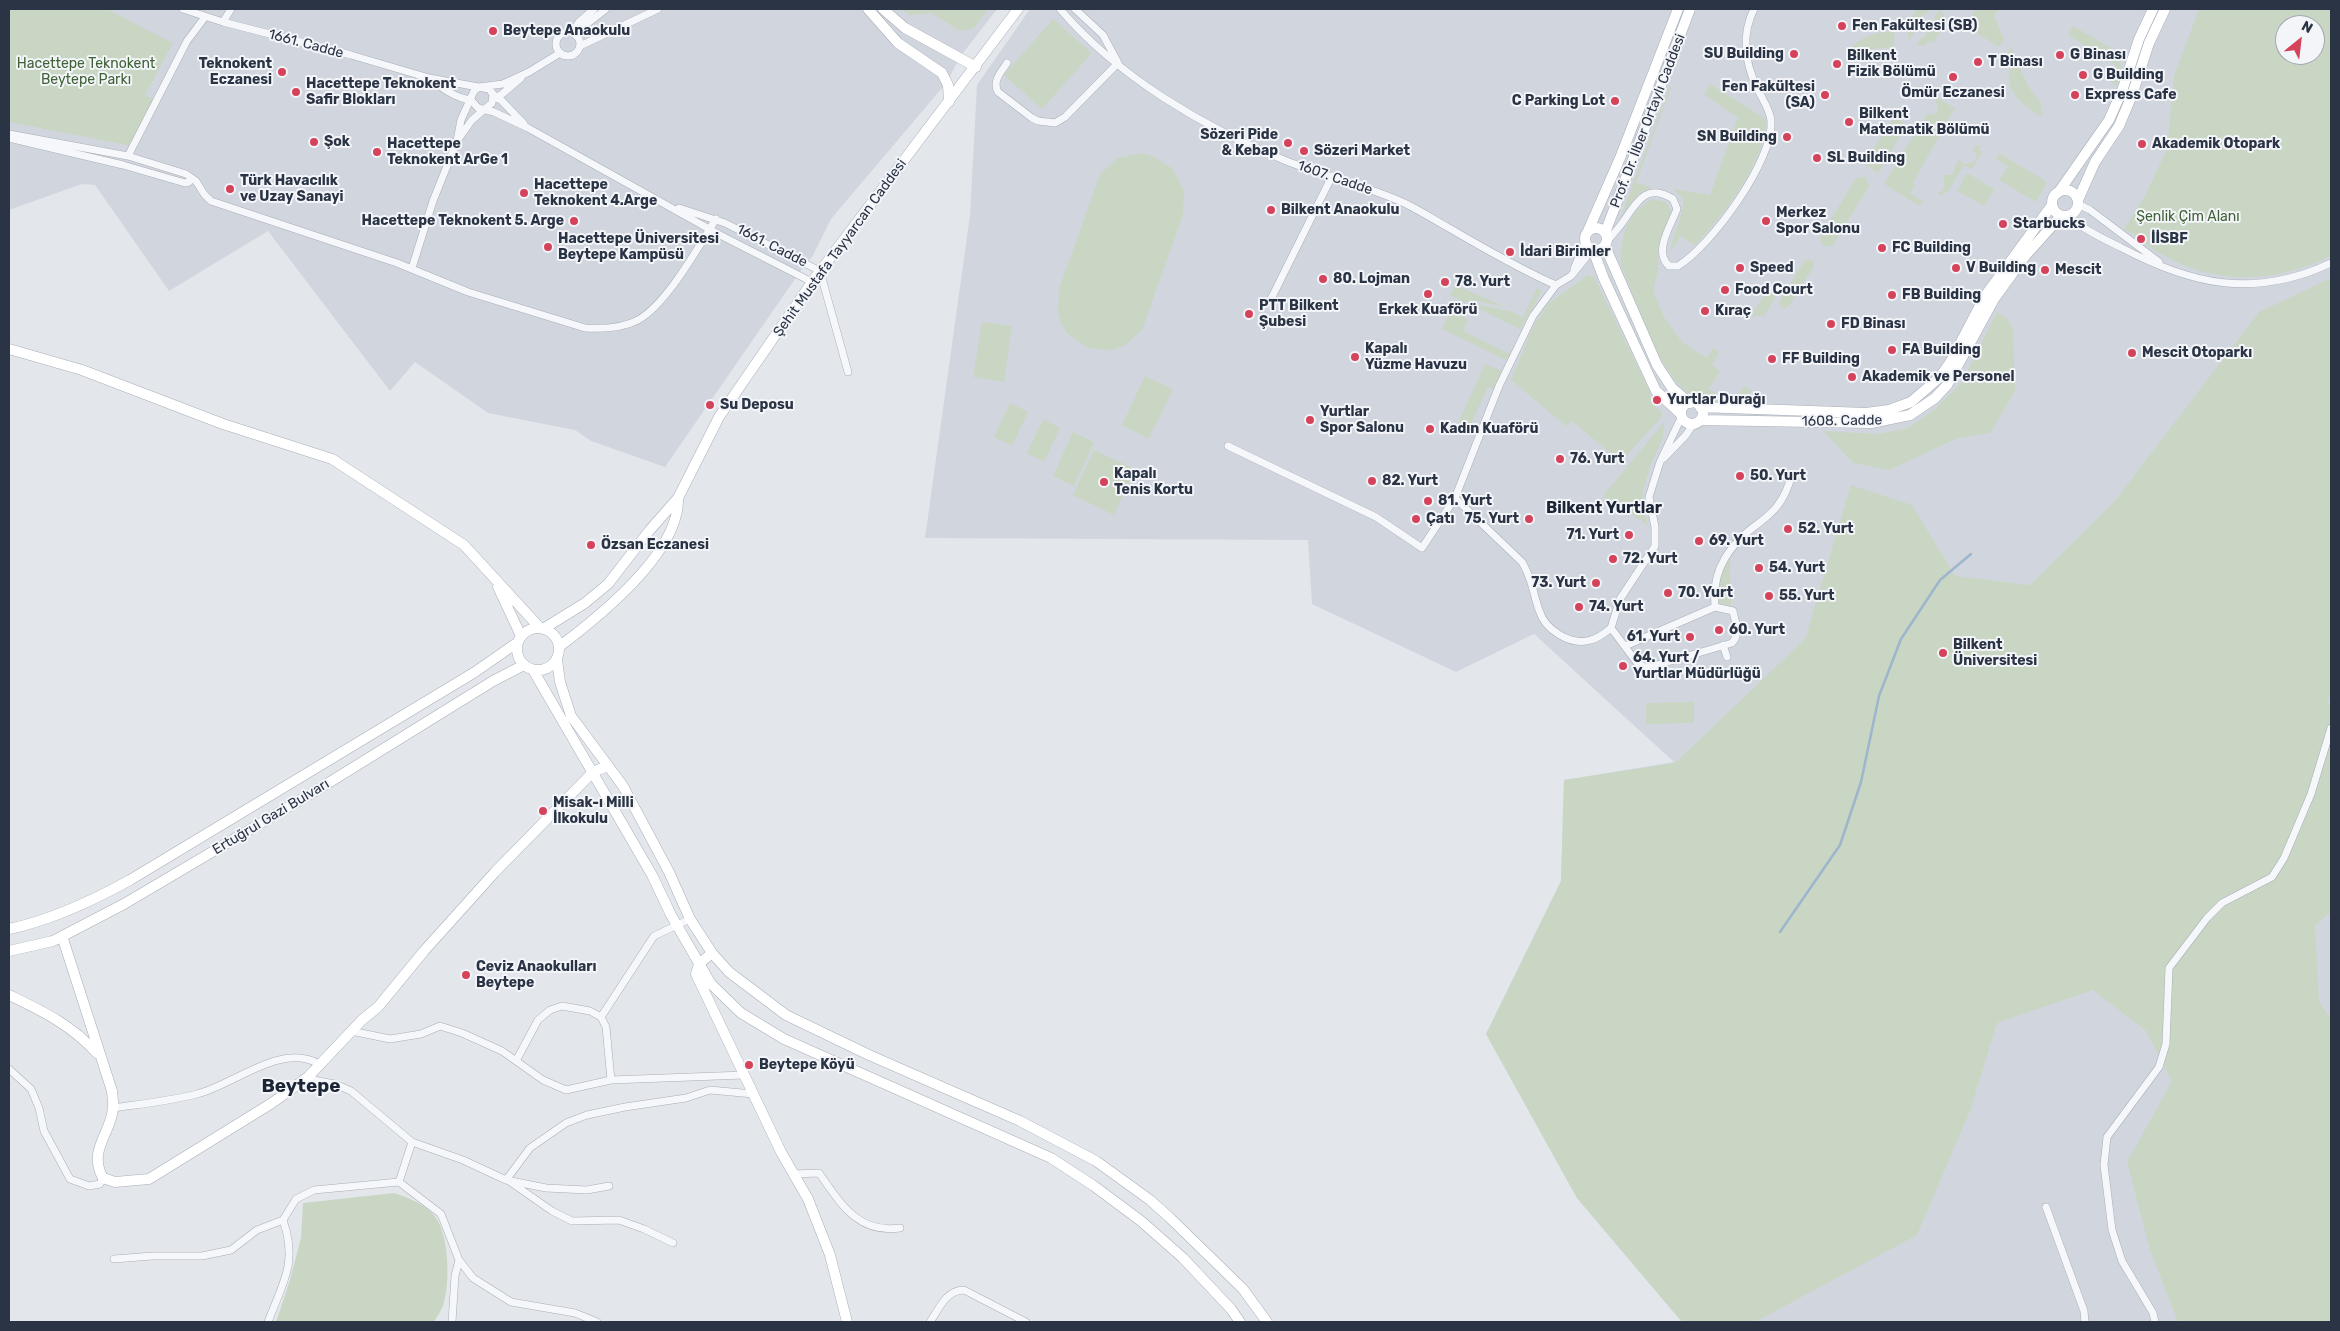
<!DOCTYPE html>
<html>
<head>
<meta charset="utf-8">
<style>
	body { margin:0 }
	#map { position:relative; width:2340px; height:1331px; overflow:hidden; background:#e3e7ec; font-family:Rubik,sans-serif }
	canvas { display:block }
	.frame { position:absolute; inset:0; border:10px solid #2a3445; pointer-events:none }
	.north { position:absolute; left:2275px; top:15px; width:50px; height:50px; box-sizing:border-box; background:#f3f5f9; border:1px solid #a3a8b1; border-radius:50%; rotate:29deg; font-size:14px; font-weight:700; line-height:20px; text-align:center; color:#2a3445 }
	.north::after { content:''; display:block; margin:auto; width:18px; height:22px; background:#d5435b; clip-path:polygon(50% 0,100% 100%,50% 72%,0 100%) }
</style>
</head>
<body>
<div id="map">
<canvas width="2340" height="1331"></canvas>
<div class="frame"></div>
<div class="north">N</div>
</div>
<script>
const ctx = document.querySelector('canvas').getContext('2d');
ctx.lineJoin = 'round';
function fill(path, color) { ctx.fillStyle = color; ctx.fill(path, 'evenodd'); }
function trace(path, color, width, dash) { ctx.strokeStyle = color; ctx.lineWidth = width; ctx.lineCap = dash ? 'butt' : 'round'; ctx.setLineDash(dash || []); ctx.stroke(path); }
function drawText(font, color, halo, rows, align = 'center') {
  ctx.font = font + ' Rubik,sans-serif'; ctx.lineWidth = 4; ctx.setLineDash([]); ctx.textBaseline = 'middle'; ctx.strokeStyle = halo; ctx.fillStyle = color; for (const [text, x, y, turn = 0] of rows) {
    ctx.save(); ctx.translate(x, y); ctx.rotate((+turn || 0) * Math.PI / 180); ctx.textAlign = isNaN(turn) ? turn : align; if (halo) ctx.strokeText(text, 0, 0); ctx.fillText(text, 0, 0); ctx.restore();
  }
}
const built = new Path2D(`
	M9 9H997L960 57 947 82 831 219 812 257 806 263 665 467 591 441 575 430 488 413 415 362 390 391 268 231 169 291 95 185 82 184 9 210Z
	M1030 9H2331V1322H1682L1577 1198 1486 1034 1561 881 1564 780 1674 762 1534 634 1456 672 1312 604 1308 540 925 538 970 215 977 85ZM2285 25H2315V55H2285Z`);
const green = new Path2D(`
	M9 9H106L173 43 145 95 155 100 131 146 9 122Z
	M900 9H988L974 28 960 31 931 13 910 15Z
	M1916 9H1930L1927 13 1921 15 1922 20 1918 26 1913 28 1914 34 1909 40 1907 28Z
	M1976 9H1999L1994 16 2004 39 1999 47 1965 26Z
	M2199 9H2331V256C2267 287 2202 285 2144 243L2147 239 2140 235 2138 237 2124 229 2145 196 2167 149 2174 76ZM2285 25H2315V55H2285Z
	M1939 10 1944 15 1941 23 1944 25 1933 43 1930 41 1924 46 1916 45 1921 38 1926 36C1927 29 1928 28 1934 24V19Z
	M1053 19 1092 53 1042 109 1004 75Z
	M2073 26 2115 50 2122 69 2117 86 2109 81 2115 65 2068 35Z
	M1882 32H1895L1893 47 1871 49 1859 59 1854 56 1853 52 1849 49C1859 39 1868 35 1882 32Z
	M2011 47 2028 86 2041 103 2042 118C2029 108 2010 98 2009 79 2009 69 2011 65 2005 57Z
	M1710 84 1766 119C1765 163 1724 214 1695 245L1680 236 1670 253C1672 234 1684 218 1683 199L1673 189 1710 195 1738 118 1704 94Z
	M1670 85 1671 88 1636 183 1650 186V188L1636 196 1621 216Z
	M1936 97 1955 108 1913 183 1915 185 1910 193 1923 202 1920 206 1884 184 1927 114 1933 115 1938 111V105L1935 101Z
	M1898 119 1904 123 1905 128 1878 173 1864 164 1892 120Z
	M1981 145 1979 150 1982 152 1972 169 1964 165 1949 190 1941 195 1937 192H1942L1945 185 1943 179 1945 175H1952L1958 160 1965 164 1974 162 1977 156 1973 150 1975 146Z
	M1142 153 1153 156 1173 169 1184 191 1183 215 1142 330 1124 346 1112 350 1088 348 1068 334 1061 324 1058 313 1059 289 1100 174 1118 158Z
	M1999 153 2047 182 2036 202 1999 180 2008 166 1996 159Z
	M1967 173 1994 189 1984 206 1957 191Z
	M1866 177 1869 186 1833 245 1826 247 1822 244 1820 237 1856 178Z
	M1652 199 1666 202 1672 213 1658 247V271L1653 291 1664 317 1682 342 1707 358 1713 348 1719 352 1712 365 1720 371 1709 389 1724 398 1727 394 1736 399 1744 386 1752 390 1743 405C1727 403 1705 403 1690 394 1659 375 1636 299 1621 265 1619 239 1627 213 1652 199Z
	M1809 259 1814 262V266L1789 306 1784 309 1780 306V301L1804 261Z
	M1588 275 1594 277 1650 392 1651 400 1656 408 1660 409 1662 416 1621 462 1572 421 1566 426 1511 380 1534 325 1549 303Z
	M2331 278V694L2327 702 2331 706V912L2315 925 2319 1002 2331 1020V1322H2178L2150 1250 2127 1162 2172 1081 2146 1031 2093 990 1997 1023 1970 1111 1917 1235 1755 1322H1682L1577 1198 1486 1034 1561 881 1564 780 1675 763 1805 639 1851 485 1912 505 1955 576 2030 585 2114 502 2259 312Z
	M1455 285 1505 307 1472 300 1466 303 1450 295Z
	M1537 288 1542 291 1520 329 1471 305 1474 304 1510 311 1523 317Z
	M1769 288 1777 294 1764 316H1751Z
	M1451 311 1468 319 1463 331 1510 354 1506 360 1442 329Z
	M1997 312 2007 318 2013 330 2015 391 1990 433 1958 438 1889 470 1853 463 1823 431 1878 434 1908 428 1934 410 1962 382Z
	M982 322 1012 326 1004 382 973 377Z
	M1485 364 1502 371 1494 389 1488 387 1466 435 1455 430Z
	M1145 376 1173 389 1149 439 1122 425Z
	M1010 403 1028 412 1012 446 994 437Z
	M1043 419 1060 428 1044 462 1027 453Z
	M1664 422 1663 437 1650 467 1643 490 1642 504 1648 525 1603 496Z
	M1073 432 1094 442 1074 486 1053 476Z
	M1094 450 1135 469 1114 515 1073 495Z
	M1730 557 1731 608 1717 605C1716 588 1719 570 1730 557Z
	M1694 702V723L1646 724V703Z
	M394 1193C409 1198 426 1204 436 1218 449 1237 450 1281 444 1302 443 1309 437 1316 434 1322H276L290 1280 301 1238 303 1203Z`);
const stream = new Path2D(`
	M1780 932 1840 845 1861 782 1879 696 1901 639 1940 580 1971 554`);
const street = new Path2D(`
	M183 9 223 22 351 55 429 78 489 89 493 94 492 103 472 120 457 141
	M1060 9C1117 76 1203 127 1284 160 1323 176 1364 185 1402 202 1418 209 1434 220 1449 228 1484 248 1519 269 1556 285
	M1075 9 1103 35 1118 63
	M223 22 231 9
	M556 44a12 12 0 1 1 24 0a12 12 0 1 1-24 0Z
	M572 33 579 22 594 9
	M576 36 584 26 606 9
	M580 46 658 9
	M1007 63C1001 72 992 81 998 92L1032 118 1038 121 1055 123 1065 117 1118 63
	M429 78C442 88 455 98 471 100L478 108 494 112 528 128 720 235 812 282
	M493 97 501 100 524 124
	M494 97 501 95 521 78
	M9 134 128 156 186 174 196 181 204 194 211 201 397 263 468 292 585 328C602 329 623 328 638 320 667 304 698 247 716 219
	M9 138 123 165 185 183 189 182 192 179
	M128 156 187 41 205 17
	M2078 204 2090 210 2159 262
	M679 208 725 223 820 271 848 372
	M2067 216C2083 229 2101 238 2120 247 2192 285 2254 299 2331 263
	M1607 241C1613 234 1620 227 1625 219 1638 200 1648 183 1673 199L1677 209C1671 225 1653 252 1669 266H1678C1711 246 1774 160 1771 121 1770 110 1763 100 1758 90 1745 64 1741 35 1754 9
	M412 268 433 201 457 141 461 120 474 91 479 87 503 84 529 72 560 53
	M1574 269 1585 242
	M1271 299 1332 176
	M1228 446 1376 517 1422 548 1455 498 1499 386 1533 316 1556 285 1571 276 1592 250
	M1664 458 1686 435 1694 423
	M1455 498 1522 562C1532 578 1533 593 1539 610 1545 630 1570 646 1591 640 1599 638 1605 633 1611 628L1620 599 1655 546V527L1649 497 1660 462 1681 418
	M1715 607C1712 578 1722 556 1743 536 1754 525 1769 518 1778 505 1785 496 1789 485 1792 474
	M1611 628 1638 664 1647 668 1732 643C1741 634 1735 622 1733 611L1715 607 1625 646
	M1723 645 1727 657
	M601 1017 654 936 690 919
	M351 1031 390 1039 421 1034 440 1026 462 1033 502 1051 543 1080 566 1090 611 1080 744 1075
	M516 1061 538 1020 550 1010 562 1006 590 1011 601 1017 606 1027 611 1080
	M9 1069 31 1089 39 1108 44 1131 70 1179 89 1186 100 1184 103 1178
	M308 1077 318 1081 335 1084 351 1091 412 1142 463 1160 506 1180 546 1188 587 1190 609 1186
	M113 1108C141 1104 170 1101 197 1094 234 1085 281 1042 319 1064
	M793 1174 819 1173C841 1204 858 1234 900 1228
	M506 1180 530 1148 566 1123 587 1115 625 1107 686 1098 710 1090 753 1094
	M509 1181 552 1211 572 1221 619 1220 644 1229 673 1243
	M399 1182 412 1142
	M2046 1207 2084 1311 2085 1322
	M114 1259 152 1256H202L231 1250 257 1230 283 1220 296 1199 314 1190 399 1182 441 1214 459 1260 473 1278 511 1302 575 1313 597 1322
	M268 1322C283 1282 298 1263 283 1220
	M452 1322 455 1276 459 1260
	M930 1322C939 1309 946 1290 964 1290L1026 1322
	M2155 1322 2153 1313 2122 1261 2112 1230 2104 1165 2107 1137 2159 1067 2166 1044 2169 968 2207 918 2222 903 2272 877 2284 858 2311 794 2331 728`);
const secondary = new Path2D(`
	M868 9 898 43 942 73 948 85 949 102
	M883 9 905 28 976 67
	M2052 203a13 13 0 1 1 26 0a13 13 0 1 1-26 0Z
	M2058 193 2109 120 2122 91 2139 39 2153 9
	M2078 200 2095 162 2119 126 2132 95 2149 43 2165 9
	M1585 239a11 11 0 1 1 22 0a11 11 0 1 1-22 0Z
	M1588 231 1620 158 1678 9
	M1605 233 1690 9
	M1605 246 1657 365 1672 388 1690 403
	M1593 250 1604 279 1656 391 1681 414
	M9 349 82 370 223 424 332 459 464 545 540 628
	M1681 413a11 11 0 1 1 22 0a11 11 0 1 1-22 0Z
	M1700 407 1866 413 1889 410 1911 402 1940 377 1951 361 1985 296 2052 205
	M1700 420 1871 423 1910 415 1935 398 1947 385 1994 299 2025 256 2061 216
	M498 587 521 636
	M517 649a21 21 0 1 1 42 0a21 21 0 1 1-42 0Z
	M543 629 585 603 608 584 649 531 678 498 719 417 812 282 1018 9
	M560 646C600 616 680 552 678 498
	M557 660 560 682 571 716 623 786 669 872 690 919 712 953 729 972 786 1015 869 1055 1020 1121 1096 1161 1150 1200 1169 1217 1243 1289 1267 1322
	M533 670 652 875 671 915 711 984 741 1013 784 1039 1051 1158 1094 1186 1141 1221 1183 1258 1231 1309 1240 1322
	M9 929C52 920 92 901 130 880L475 672 518 642
	M62 936 112 1091C112 1096 114 1101 113 1107 112 1133 87 1150 103 1178L115 1182 149 1179 272 1103 308 1077 362 1020 378 1007 424 951 495 872 593 772 608 766
	M9 951 53 941 124 904 317 790 493 681 524 665
	M712 953 699 964 696 974 781 1152 808 1199 830 1255 847 1322
	M9 995C44 1012 70 1024 97 1053`);
const markers = [
	[1842,26,5,"#d5435b"],
	[493,31,5,"#d5435b"],
	[1794,54,5,"#d5435b"],
	[2060,55,5,"#d5435b"],
	[1978,62,5,"#d5435b"],
	[1837,64,5,"#d5435b"],
	[282,72,5,"#d5435b"],
	[2083,75,5,"#d5435b"],
	[1953,77,5,"#d5435b"],
	[296,92,5,"#d5435b"],
	[1825,95,5,"#d5435b"],
	[2075,95,5,"#d5435b"],
	[1615,101,5,"#d5435b"],
	[1849,122,5,"#d5435b"],
	[1787,137,5,"#d5435b"],
	[314,142,5,"#d5435b"],
	[1288,143,5,"#d5435b"],
	[2142,144,5,"#d5435b"],
	[1304,151,5,"#d5435b"],
	[377,152,5,"#d5435b"],
	[1817,158,5,"#d5435b"],
	[230,189,5,"#d5435b"],
	[524,193,5,"#d5435b"],
	[1271,210,5,"#d5435b"],
	[574,221,5,"#d5435b"],
	[1766,221,5,"#d5435b"],
	[2003,224,5,"#d5435b"],
	[2141,239,5,"#d5435b"],
	[548,247,5,"#d5435b"],
	[1882,248,5,"#d5435b"],
	[1510,252,5,"#d5435b"],
	[1740,268,5,"#d5435b"],
	[1956,268,5,"#d5435b"],
	[2045,270,5,"#d5435b"],
	[1323,279,5,"#d5435b"],
	[1445,282,5,"#d5435b"],
	[1725,290,5,"#d5435b"],
	[1428,294,5,"#d5435b"],
	[1892,295,5,"#d5435b"],
	[1705,311,5,"#d5435b"],
	[1249,314,5,"#d5435b"],
	[1831,324,5,"#d5435b"],
	[1892,350,5,"#d5435b"],
	[2132,353,5,"#d5435b"],
	[1355,357,5,"#d5435b"],
	[1772,359,5,"#d5435b"],
	[1852,377,5,"#d5435b"],
	[1657,400,5,"#d5435b"],
	[710,405,5,"#d5435b"],
	[1310,420,5,"#d5435b"],
	[1430,429,5,"#d5435b"],
	[1560,459,5,"#d5435b"],
	[1740,476,5,"#d5435b"],
	[1372,481,5,"#d5435b"],
	[1104,482,5,"#d5435b"],
	[1428,501,5,"#d5435b"],
	[1416,519,5,"#d5435b"],
	[1529,519,5,"#d5435b"],
	[1788,529,5,"#d5435b"],
	[1629,535,5,"#d5435b"],
	[1699,541,5,"#d5435b"],
	[591,545,5,"#d5435b"],
	[1613,559,5,"#d5435b"],
	[1759,568,5,"#d5435b"],
	[1596,583,5,"#d5435b"],
	[1668,593,5,"#d5435b"],
	[1769,596,5,"#d5435b"],
	[1579,607,5,"#d5435b"],
	[1719,630,5,"#d5435b"],
	[1690,637,5,"#d5435b"],
	[1943,653,5,"#d5435b"],
	[1623,666,5,"#d5435b"],
	[543,811,5,"#d5435b"],
	[466,975,5,"#d5435b"],
	[749,1065,5,"#d5435b"]
];
const poiNames = [
	["Fen Fakültesi (SB)",1852,26],
	["Beytepe Anaokulu",503,31],
	["SU Building",1784,54,"right"],
	["G Binası",2070,55],
	["Bilkent",1847,56],
	["Fizik Bölümü",1847,72],
	["T Binası",1988,62],
	["Teknokent",272,64,"right"],
	["Eczanesi",272,80,"right"],
	["G Building",2093,75],
	["Hacettepe Teknokent",306,84],
	["Safir Blokları",306,100],
	["Fen Fakültesi",1815,87,"right"],
	["(SA)",1815,103,"right"],
	["Ömür Eczanesi",1953,93,"center"],
	["Express Cafe",2085,95],
	["C Parking Lot",1605,101,"right"],
	["Bilkent",1859,114],
	["Matematik Bölümü",1859,130],
	["Sözeri Pide",1278,135,"right"],
	["& Kebap",1278,151,"right"],
	["SN Building",1777,137,"right"],
	["Şok",324,142],
	["Hacettepe",387,144],
	["Teknokent ArGe 1",387,160],
	["Akademik Otopark",2152,144],
	["Sözeri Market",1314,151],
	["SL Building",1827,158],
	["Türk Havacılık",240,181],
	["ve Uzay Sanayi",240,197],
	["Hacettepe",534,185],
	["Teknokent 4.Arge",534,201],
	["Bilkent Anaokulu",1281,210],
	["Merkez",1776,213],
	["Spor Salonu",1776,229],
	["Hacettepe Teknokent 5. Arge",564,221,"right"],
	["Starbucks",2013,224],
	["Hacettepe Üniversitesi",558,239],
	["Beytepe Kampüsü",558,255],
	["İİSBF",2151,239],
	["FC Building",1892,248],
	["İdari Birimler",1520,252],
	["Speed",1750,268],
	["V Building",1966,268],
	["Mescit",2055,270],
	["80. Lojman",1333,279],
	["78. Yurt",1455,282],
	["Food Court",1735,290],
	["FB Building",1902,295],
	["PTT Bilkent",1259,306],
	["Şubesi",1259,322],
	["Erkek Kuaförü",1428,310,"center"],
	["Kıraç",1715,311],
	["FD Binası",1841,324],
	["Kapalı",1365,349],
	["Yüzme Havuzu",1365,365],
	["FA Building",1902,350],
	["Mescit Otoparkı",2142,353],
	["FF Building",1782,359],
	["Akademik ve Personel",1862,377],
	["Yurtlar Durağı",1667,400],
	["Su Deposu",720,405],
	["Yurtlar",1320,412],
	["Spor Salonu",1320,428],
	["Kadın Kuaförü",1440,429],
	["76. Yurt",1570,459],
	["Kapalı",1114,474],
	["Tenis Kortu",1114,490],
	["50. Yurt",1750,476],
	["82. Yurt",1382,481],
	["81. Yurt",1438,501],
	["Çatı",1426,519],
	["75. Yurt",1519,519,"right"],
	["52. Yurt",1798,529],
	["71. Yurt",1619,535,"right"],
	["69. Yurt",1709,541],
	["Özsan Eczanesi",601,545],
	["72. Yurt",1623,559],
	["54. Yurt",1769,568],
	["73. Yurt",1586,583,"right"],
	["70. Yurt",1678,593],
	["55. Yurt",1779,596],
	["74. Yurt",1589,607],
	["60. Yurt",1729,630],
	["61. Yurt",1680,637,"right"],
	["Bilkent",1953,645],
	["Üniversitesi",1953,661],
	["64. Yurt /",1633,658],
	["Yurtlar Müdürlüğü",1633,674],
	["Misak-ı Milli",553,803],
	["İlkokulu",553,819],
	["Ceviz Anaokulları",476,967],
	["Beytepe",476,983],
	["Beytepe Köyü",759,1065]
];
const streetNames = [
	["1661. Cadde",306,44,15],
	["Prof. Dr. İlber Ortaylı Caddesi",1648,121,-69],
	["1607. Cadde",1335,178,19],
	["1661. Cadde",772,246,27],
	["Şehit Mustafa Tayyarcan Caddesi",840,248,-54],
	["1608. Cadde",1842,421,-1],
	["Ertuğrul Gazi Bulvarı",271,817,-31]
];
const parkNames = [
	["Hacettepe Teknokent",86,64],
	["Beytepe Parkı",86,80],
	["Şenlik Çim Alanı",2188,217]
];
const quarterNames = [
	["Bilkent Yurtlar",1604,508]
];
const districtNames = [
	["Beytepe",301,1087]
];
fill(built, '#d1d6de');
fill(green, '#c9d6c4');
trace(stream, '#9db5cd', 2.5);
trace(street, '#a8aeb7', 8);
trace(secondary, '#a8aeb7', 11);
trace(street, '#f6f7fa', 7);
trace(secondary, '#fff', 10);
for (const [x, y, r, color] of markers) { const dot = new Path2D(); dot.arc(x, y, r, 0, 2 * Math.PI); ctx.fillStyle = color; ctx.fill(dot); trace(dot, '#f3f5f9', 2); }
drawText('bold 14px', '#2a3445', '#f3f5f9', poiNames, 'left');
drawText('14px', '#2a3445', '#f3f5f9', streetNames);
drawText('14px', '#3f6236', '#f3f5f9', parkNames);
drawText('bold 16px', '#1c2536', '#f3f5f9', quarterNames);
drawText('bold 19px', '#1c2536', '#f3f5f9', districtNames);
</script>
</body>
</html>
